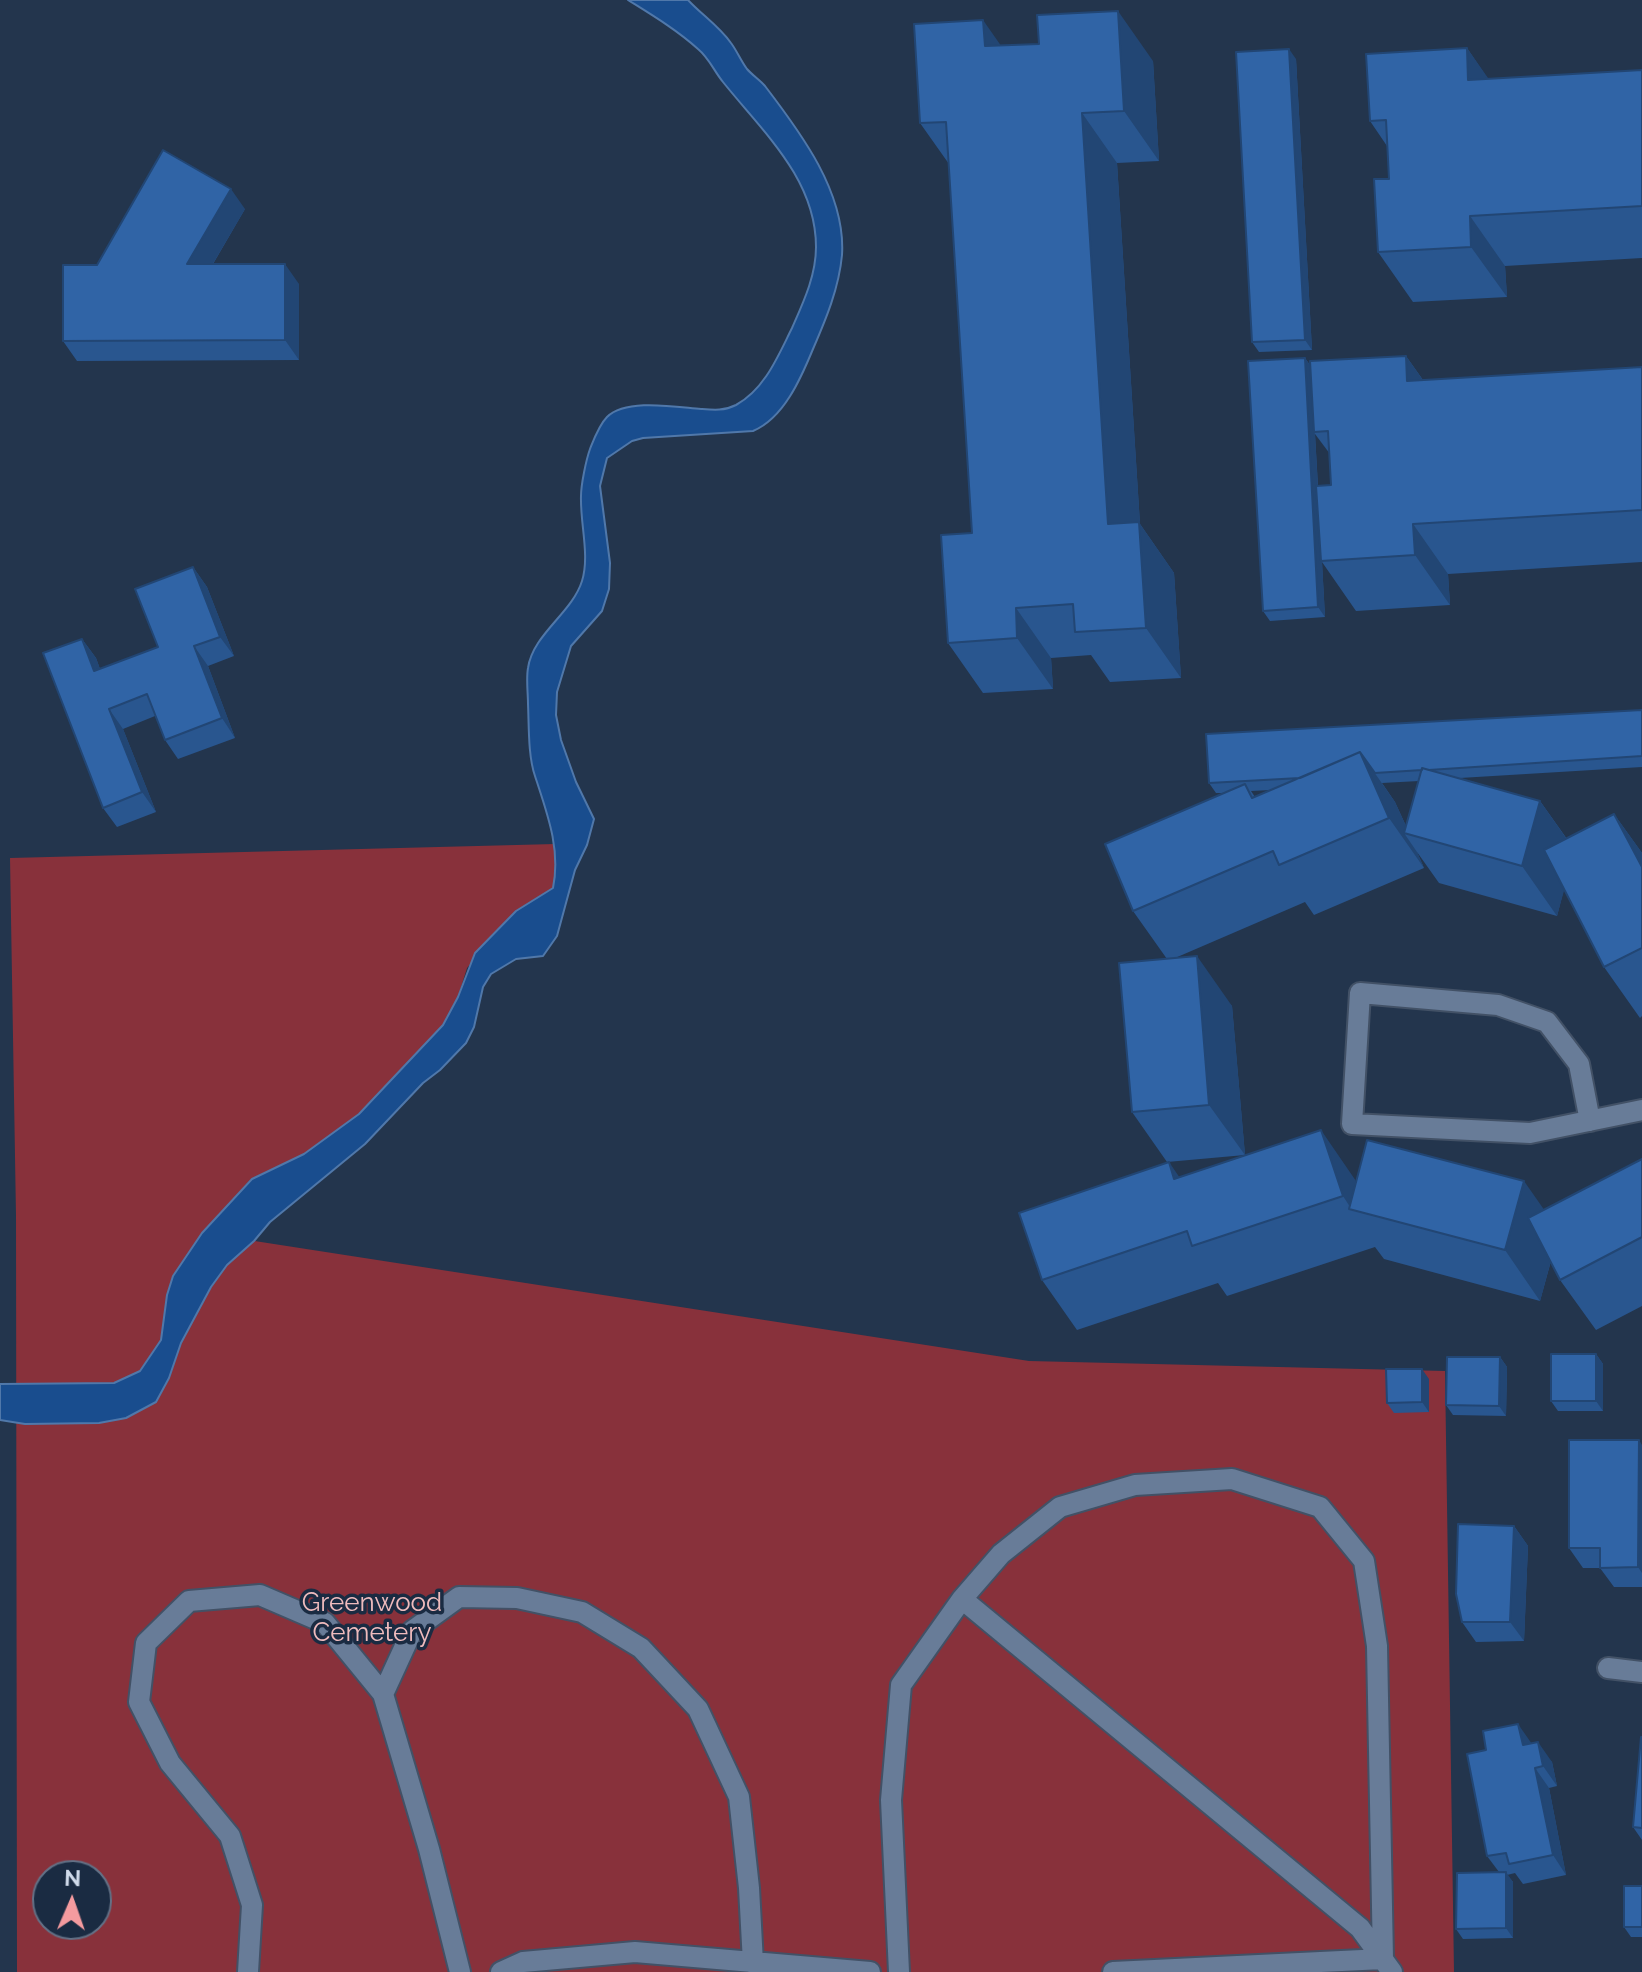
<!DOCTYPE html>
<html>
<head>
<meta charset="utf-8">
<style>
	body { margin:0 }
	#map { position:relative; width:1642px; height:1972px; overflow:hidden; background:#23354d; font-family:Raleway,sans-serif }
	canvas { display:block }
	.north { position:absolute; left:32px; top:1860px; width:80px; height:80px; box-sizing:border-box; background:#1a2b42; border:2px solid #637186; border-radius:50%; rotate:2deg; font-size:22px; font-weight:700; line-height:32px; text-align:center; color:#d0dbeb }
	.north::after { content:''; display:block; margin:auto; width:28px; height:36px; background:#f49b9f; clip-path:polygon(50% 0,100% 100%,50% 72%,0 100%) }
</style>
</head>
<body>
<div id="map">
<canvas width="1642" height="1972"></canvas>
<div class="north">N</div>
</div>
<script>
const ctx = document.querySelector('canvas').getContext('2d');
ctx.lineJoin = 'round';
function fill(path, color) { ctx.fillStyle = color; ctx.fill(path, 'evenodd'); }
function trace(path, color, width, dash) { ctx.strokeStyle = color; ctx.lineWidth = width; ctx.lineCap = dash ? 'butt' : 'round'; ctx.setLineDash(dash || []); ctx.stroke(path); }
function drawText(font, color, halo, rows, align = 'center') {
  ctx.font = font + ' Raleway,sans-serif'; ctx.lineWidth = 7; ctx.setLineDash([]); ctx.textBaseline = 'middle'; ctx.strokeStyle = halo; ctx.fillStyle = color; for (const [text, x, y, turn = 0] of rows) {
    ctx.save(); ctx.translate(x, y); ctx.rotate((+turn || 0) * Math.PI / 180); ctx.textAlign = isNaN(turn) ? turn : align; if (halo) ctx.strokeText(text, 0, 0); ctx.fillText(text, 0, 0); ctx.restore();
  }
}
const green = new Path2D(`
	M555 844 557 870 553 888 516 911 504 925 467 968 458 997 443 1025 359 1114 304 1154 251 1179 203 1233 1029 1361 1445 1371 1454 1972H17L16 1216 10 858ZM48 1876H96V1924H48Z`);
const water = new Path2D(`
	M628 0H688C702 15 719 26 731 43 737 51 741 61 747 69 752 75 760 80 765 86 801 133 846 193 842 255 839 288 826 319 813 349 801 378 784 418 753 431L643 438 632 441 607 458 600 486 610 563 609 589 602 611 571 646 557 692 556 715 561 740 576 782 594 819 587 845 575 870 557 936 543 956 516 959 491 974 483 987 474 1027 466 1043 440 1070 423 1083 365 1144 270 1222 254 1241 227 1265 211 1287 181 1343 169 1378 156 1402 126 1418 99 1423 25 1424 0 1420V1384L114 1383 140 1371 161 1340 167 1295 173 1276 202 1233 252 1179 304 1154 359 1114 443 1025 458 997 475 953 516 911 553 888C561 849 547 813 535 776 528 756 529 726 528 704 528 693 526 679 528 668 533 634 572 613 582 581 590 555 580 524 581 496 581 485 586 460 590 449 594 439 599 425 607 417 626 398 676 407 701 409 714 410 724 411 736 405 765 389 778 356 792 328 803 303 816 276 816 247 816 179 763 132 723 82 714 71 709 58 698 49 677 30 652 15 628 0Z`);
const minor = new Path2D(`
	M1590 1121 1579 1064 1547 1022 1498 1005 1360 993 1352 1124 1530 1133 1642 1110
	M962 1599 1360 1928 1392 1972
	M1608 1668 1642 1672
	M383 1694 412 1631 459 1597 517 1598 582 1612 641 1648 698 1709 739 1797 749 1888 753 1963
	M248 1972 252 1905 230 1836 170 1763 139 1702 146 1643 189 1601 260 1595 325 1623 383 1694 429 1849 460 1972
	M501 1972 523 1962 635 1952 870 1972
	M899 1972 891 1800 901 1685 962 1599 1001 1554 1060 1507 1135 1485 1232 1479 1320 1507 1364 1561 1377 1646 1383 1959 1113 1972`);
const wall = new Path2D(`
	M1001 45 1153 61 1159 161 1117 163 1140 524 1174 573 1181 678 1110 682 1091 655 1051 658 1053 689 983 693 948 643 972 533 949 164 920 123Z
	M1467 48 1488 79 1642 70V258L1505 266 1507 297 1413 302 1378 252 1389 179 1387 146 1370 121Z
	M1296 59 1312 350 1259 352 1252 342Z
	M245 209 213 264 299 284V360L77 361 63 341 97 265Z
	M1406 356 1423 380 1642 367V562L1448 574 1450 605 1356 611 1322 562 1325 617 1270 621 1263 611 1305 358 1310 365ZM1315 434 1330 454 1331 485 1318 486Z
	M193 567 207 587 234 656 208 666 235 738 178 759 165 740 155 716 123 729 156 812 117 827 103 808 82 639 96 658 100 669 158 647Z
	M1642 710V767L1460 778 1540 801 1567 839 1614 814 1642 853V1016L1640 1018 1604 967 1564 889 1557 916 1439 883 1417 852 1424 868 1314 915 1305 902 1175 958 1232 1006 1245 1155 1167 1162 1132 1112 1167 959 1133 911 1224 793H1216L1209 783ZM1419 781 1406 826 1395 802 1382 783ZM1271 790 1255 797 1251 791Z
	M1642 1159V1306L1596 1330 1560 1280 1551 1261 1540 1301 1384 1259 1375 1247 1227 1296 1218 1283 1077 1330 1042 1280 1179 1178 1356 1182 1544 1210Z
	M1596 1354 1603 1364V1411H1558L1551 1401Z
	M1500 1357 1507 1367 1506 1416 1453 1415 1446 1405Z
	M1429 1379V1412L1394 1413 1387 1403Z
	M1642 1445V1587H1614L1600 1568H1583L1569 1548Z
	M1514 1526 1528 1546 1524 1641 1476 1642 1462 1622Z
	M1642 1737V1840L1633 1827Z
	M1531 1743 1552 1762 1557 1786 1549 1788 1566 1875 1523 1884 1515 1873 1507 1875 1513 1882V1938L1463 1939 1456 1929 1499 1872 1487 1856Z
	M1642 1886V1937H1631L1624 1927Z`);
const shadedWall = new Path2D(`
	M1118 11 1153 61 1159 161 1124 111Z
	M983 20 1018 70 985 46Z
	M1467 48 1502 98 1468 80Z
	M1289 49 1296 59 1312 350 1305 340Z
	M1082 113 1117 163 1140 524 1174 573 1181 678 1146 628 1108 524Z
	M231 189 245 209 201 284 187 264Z
	M1470 216 1505 266 1507 297 1471 247Z
	M285 264 299 284V360L285 340Z
	M1406 356 1441 406 1407 381Z
	M1305 358 1312 368 1314 432 1315 434 1325 617 1318 607Z
	M1413 524 1448 574 1450 605 1415 555Z
	M193 567 207 587 234 656 220 637Z
	M1016 608 1051 658 1053 689 1017 638Z
	M82 639 96 658 108 691 94 671Z
	M194 646 208 666 235 738 222 718Z
	M109 709 123 729 156 812 142 792Z
	M1360 752 1395 802 1410 835 1404 833 1417 852 1424 868 1389 818Z
	M1540 801 1575 851 1557 916 1522 866Z
	M1614 814 1642 853V867Z
	M1197 956 1232 1006 1245 1155 1209 1105Z
	M1321 1130 1356 1181 1352 1210 1343 1196Z
	M1169 1162 1204 1213 1174 1179Z
	M1524 1181 1559 1231 1540 1301 1505 1250Z
	M1596 1354 1603 1364V1411L1596 1401Z
	M1500 1357 1507 1367 1506 1416 1499 1406Z
	M1422 1369 1429 1379V1412L1422 1402Z
	M1639 1440 1642 1445V1573L1638 1567Z
	M1514 1526 1528 1546 1524 1641 1510 1622Z
	M1518 1724 1532 1744 1523 1745Z
	M1538 1742 1552 1762 1557 1786 1543 1766Z
	M1535 1768 1549 1788 1566 1875 1553 1855Z
	M1506 1872 1513 1882V1938L1506 1928Z`);
const building = new Path2D(`
	M1118 11 1124 111 1082 113 1108 524 1139 522 1146 628 1075 632 1073 604 1016 608 1017 638 948 643 941 535 972 533 946 122 920 123 914 24 983 20 985 46 1039 44 1037 15Z
	M1467 48 1468 80 1642 70V206L1470 216 1471 247 1378 252 1374 179H1389L1386 120 1370 121 1366 54Z
	M1289 49 1305 340 1252 342 1236 52Z
	M163 150 231 189 187 264H285V340L63 341V265H97Z
	M1406 356 1407 381 1642 367V510L1413 524 1415 555 1321 561 1316 486 1331 485 1328 431 1314 432 1310 361Z
	M1305 358 1318 607 1263 611 1248 361Z
	M193 567 220 637 194 646 222 718 165 740 147 694 109 709 142 792 103 808 43 653 82 639 94 671 158 647 135 589Z
	M1642 710V756L1429 770 1422 768V770L1375 773 1360 752 1300 778 1209 783 1206 734Z
	M1360 752 1389 818 1279 865 1273 851 1133 911 1105 844 1245 784 1252 798Z
	M1422 768 1540 801 1522 866 1404 833Z
	M1614 814 1642 867V948L1604 967 1544 850Z
	M1197 956 1209 1105 1132 1112 1119 963Z
	M1321 1130 1343 1196 1192 1246 1187 1231 1042 1280 1019 1213 1169 1162 1174 1179Z
	M1367 1140 1524 1181 1505 1250 1349 1209Z
	M1642 1159V1237L1560 1280 1528 1218Z
	M1551 1354H1596V1401H1551Z
	M1447 1357H1500L1499 1406 1446 1405Z
	M1386 1369H1422V1402L1387 1403Z
	M1569 1440H1639L1638 1567 1600 1568V1548H1569Z
	M1458 1524 1514 1526 1510 1622H1462L1456 1594Z
	M1518 1724 1523 1745 1538 1742 1543 1766 1535 1768 1553 1855 1509 1864 1506 1853 1487 1856 1467 1754 1486 1750 1483 1731Z
	M1641 1737H1642V1828L1633 1827Z
	M1506 1872V1928L1456 1929 1457 1873Z
	M1624 1886H1642V1927H1624Z`);
const parkNames = [
	["Greenwood",372,1603],
	["Cemetery",372,1633]
];
fill(green, '#88313b');
fill(water, '#194d8e');
trace(water, '#5078aa', 2);
trace(minor, '#425166', 24);
trace(minor, '#687c98', 20);
fill(wall, '#29568f');
fill(shadedWall, '#224674');
fill(building, '#3064a6');
trace(building, '#224674', 2);
drawText('26px', '#efbbbd', '#1a2b42', parkNames);
</script>
</body>
</html>
